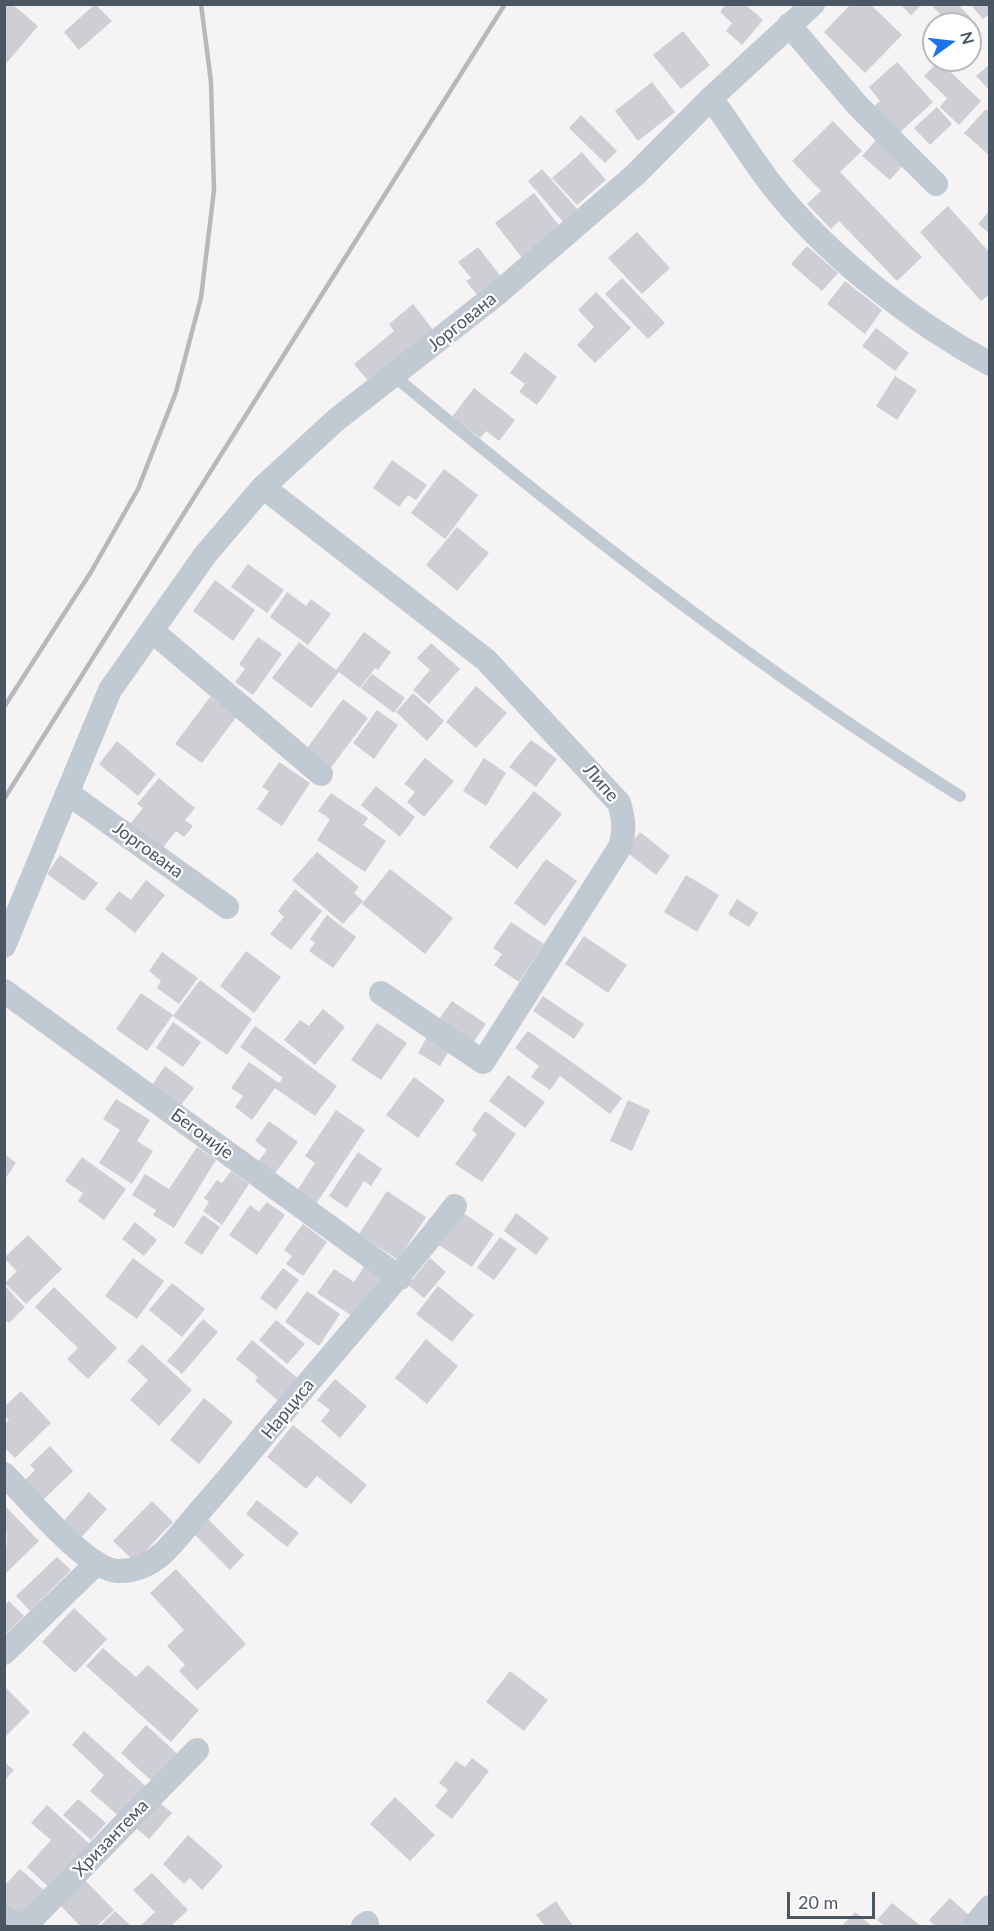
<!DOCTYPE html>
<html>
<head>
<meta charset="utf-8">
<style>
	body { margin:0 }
	#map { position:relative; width:994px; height:1931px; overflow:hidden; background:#f5f3f3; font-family:Lato,sans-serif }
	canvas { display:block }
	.frame { position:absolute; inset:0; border:6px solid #4a5661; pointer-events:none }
	.north { position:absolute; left:922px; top:12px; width:60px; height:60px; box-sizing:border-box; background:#fff; border:2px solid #b7bbc0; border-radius:50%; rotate:75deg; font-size:16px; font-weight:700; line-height:24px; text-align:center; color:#4a5661 }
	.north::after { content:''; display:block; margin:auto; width:21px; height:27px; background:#1a73e8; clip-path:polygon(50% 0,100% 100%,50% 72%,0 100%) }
	.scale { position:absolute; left:787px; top:1892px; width:88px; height:27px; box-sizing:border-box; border:3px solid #4a5661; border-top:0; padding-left:8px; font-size:18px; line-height:21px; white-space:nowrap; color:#4a5661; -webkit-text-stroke:4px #fff; paint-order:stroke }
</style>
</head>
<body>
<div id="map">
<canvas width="994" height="1931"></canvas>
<div class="frame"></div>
<div class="north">N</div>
<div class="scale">20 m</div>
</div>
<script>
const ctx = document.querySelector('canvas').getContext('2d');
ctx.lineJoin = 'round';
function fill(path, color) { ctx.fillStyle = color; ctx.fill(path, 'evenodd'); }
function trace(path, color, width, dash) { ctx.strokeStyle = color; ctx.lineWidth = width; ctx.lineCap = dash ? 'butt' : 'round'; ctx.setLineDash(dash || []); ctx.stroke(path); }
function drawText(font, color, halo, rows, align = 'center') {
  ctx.font = font + ' Lato,sans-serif'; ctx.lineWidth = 4.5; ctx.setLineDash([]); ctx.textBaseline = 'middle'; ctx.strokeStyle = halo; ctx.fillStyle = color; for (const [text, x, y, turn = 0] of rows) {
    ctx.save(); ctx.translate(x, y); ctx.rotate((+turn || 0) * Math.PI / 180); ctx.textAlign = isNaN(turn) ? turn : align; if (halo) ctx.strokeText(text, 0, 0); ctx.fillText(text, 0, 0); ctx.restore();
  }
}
const building = new Path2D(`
	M4 4H12L38 26 4 66Z
	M95 4 112 21 79 50 64 32Z
	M726 4H745L763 20 742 45 726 31 732 23 720 12Z
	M851 4H870L902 35 865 73 824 32Z
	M900 4H922L911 15Z
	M930 4H958L977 25 970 32V24H946L948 22Z
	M970 4H990V13L983 19Z
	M683 31 710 65 681 89 653 55Z
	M939 61 981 101 959 125 940 107 947 98 924 76Z
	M897 62 933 102 897 135 873 107 880 101 869 87Z
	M990 64V91L976 76Z
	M652 82 675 112 638 141 615 111Z
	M937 107 952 124 930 145 914 128Z
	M986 109 990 113V156L964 133Z
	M581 115 617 151 605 163 569 128Z
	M833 121 862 151 840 172 922 257 897 281 839 221 831 229 807 204 821 191 792 161Z
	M877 139 904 164 890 180 862 156Z
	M582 152 606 180 577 205 552 178Z
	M542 169 578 210 564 223 528 181Z
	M534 193 561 228 522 258 495 223Z
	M948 206 990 253V294L981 301 920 232Z
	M990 210V234L978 224Z
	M637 232 670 268 642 294 608 258Z
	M807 246 838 273 822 291 791 264Z
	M478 247 502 278 478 296 466 281 471 278 458 262Z
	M622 278 665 323 648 339 605 294Z
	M845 281 882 310 865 334 827 304Z
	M596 292 631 328 595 363 577 345 594 327 578 310Z
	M413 304 434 331 370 383 354 364 394 331 389 324Z
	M876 328 909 353 895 371 862 346Z
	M525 352 557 377 537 405 519 392 525 384 510 373Z
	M895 376 917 390 897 420 876 406Z
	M474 388 515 420 499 441 486 431 480 438 452 417Z
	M392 460 427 485 416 500 408 495 399 507 373 488Z
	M444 469 478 495 445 539 411 513Z
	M457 527 489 553 457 591 426 565Z
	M248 564 284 590 267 613 231 587Z
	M215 580 255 610 233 641 193 611Z
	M287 592 306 606 311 599 331 614 308 645 270 617Z
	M364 632 391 652 378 670 375 668 360 688 339 672 311 708 272 678 299 642 336 670Z
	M258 637 282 654 253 695 235 682 245 669 239 664Z
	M431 643 460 669 429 704 413 690 430 670 417 658Z
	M372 674 405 698 394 713 361 688Z
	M476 686 507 713 476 748 446 722Z
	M413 693 444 721 427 741 396 712Z
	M210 697 237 716 202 763 175 744Z
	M343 699 368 718 330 769 305 751Z
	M377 710 398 725 374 759 353 743Z
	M531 740 557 759 536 787 509 767Z
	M117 741 156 774 138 796 99 764Z
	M425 758 454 781 424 817 407 802 415 792 404 784Z
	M484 758 506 773 486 806 463 791Z
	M279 762 310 783 282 826 257 809 269 791 262 787Z
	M159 778 195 808 185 820 193 826 184 837 176 831 161 850 130 824 143 808 137 804Z
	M376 786 415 817 400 837 361 805Z
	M534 791 562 814 517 869 489 847Z
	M331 793 368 818 363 825 386 841 365 872 317 840 330 819 318 811Z
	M640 832 670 856 656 875 625 851Z
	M317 852 359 887 354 893 363 901 343 924 292 880Z
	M60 855 98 883 84 901 47 874Z
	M546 859 577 881 545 926 514 903Z
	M390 869 453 918 425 954 362 904Z
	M686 875 719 895 697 932 664 912Z
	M146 880 165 895 135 933 105 909 119 891 131 900Z
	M295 889 322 911 291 950 270 934 284 917 278 911Z
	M737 899 758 913 749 927 728 914Z
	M327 915 356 937 333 968 309 951 315 943 310 939Z
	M511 922 544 944 519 982 494 965 502 954 493 948Z
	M584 936 627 965 608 993 565 964Z
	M246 951 281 977 254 1013 220 986Z
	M162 952 198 978 179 1004 157 988 161 981 149 971Z
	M200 980 252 1019 227 1055 173 1016Z
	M141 993 173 1015 147 1051 116 1029Z
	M543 996 584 1024 574 1039 533 1011Z
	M452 1001 486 1024 471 1045 437 1022Z
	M323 1009 345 1027 315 1065 284 1040 300 1020 309 1026Z
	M173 1022 201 1042 183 1067 156 1048Z
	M377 1023 407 1043 381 1080 351 1060Z
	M255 1026 337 1086 315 1116 275 1088 252 1120 235 1107 243 1096 231 1088 249 1062 279 1083 283 1078 240 1047Z
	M528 1031 622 1098 610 1114 560 1076 550 1090 531 1077 539 1066 515 1048Z
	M427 1037 449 1051 440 1066 418 1053Z
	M165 1066 194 1088 175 1113 152 1085Z
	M508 1075 545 1102 525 1128 489 1101Z
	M414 1077 445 1100 418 1138 386 1115Z
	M116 1099 150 1120 137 1141 153 1151 132 1184 99 1163 120 1130 103 1119Z
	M628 1100 650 1110 632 1151 610 1141Z
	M336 1110 365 1130 314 1207 295 1194 315 1163 305 1156Z
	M485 1111 516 1134 482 1182 455 1164 477 1134 472 1130Z
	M269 1121 298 1142 270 1180 253 1168 267 1150 255 1141Z
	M197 1147 216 1160 174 1228 153 1215 156 1210 132 1195 145 1174 169 1189Z
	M358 1152 382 1169 371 1186 364 1181 347 1208 329 1196Z
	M5 1154 16 1163 5 1179Z
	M82 1157 126 1189 104 1220 78 1201 83 1193 65 1181Z
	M231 1171 249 1184 222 1225 203 1211 209 1202 204 1198 217 1180 222 1183Z
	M387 1191 426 1217 398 1260 359 1234Z
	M267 1202 285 1215 257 1255 229 1235 250 1205 259 1212Z
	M456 1208 494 1234 472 1267 434 1242Z
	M516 1213 549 1238 536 1255 504 1231Z
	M203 1215 220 1227 202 1255 184 1243Z
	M135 1222 157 1240 144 1256 122 1239Z
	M303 1224 327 1242 303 1276 286 1264 292 1256 284 1250Z
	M28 1235 62 1269 26 1304 5 1283 17 1271 4 1258Z
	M500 1237 517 1249 494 1280 477 1268Z
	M133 1258 164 1281 137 1319 105 1296Z
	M430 1258 446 1272 424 1298 408 1285Z
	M365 1265 382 1276 355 1318 317 1293 334 1269 354 1282Z
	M283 1268 299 1280 276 1310 260 1298Z
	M172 1283 205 1309 182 1337 149 1310Z
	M4 1285 25 1307 9 1323 4 1319Z
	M438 1286 474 1315 452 1342 416 1314Z
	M54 1287 117 1348 88 1379 67 1359 78 1348 35 1307Z
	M307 1291 340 1314 319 1346 285 1322Z
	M203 1319 218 1332 182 1374 167 1361Z
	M276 1320 305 1344 287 1364 259 1340Z
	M426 1339 458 1366 427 1404 395 1378Z
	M252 1340 300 1380 281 1403 255 1381 258 1377 236 1359Z
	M142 1344 192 1390 159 1426 130 1400 148 1380 127 1361Z
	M335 1379 367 1406 340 1438 321 1421 330 1410 317 1400Z
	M21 1391 51 1423 15 1458 4 1447V1425L9 1420 4 1415V1407Z
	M204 1398 233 1422 199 1464 170 1440Z
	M293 1425 367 1485 351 1504 317 1476 306 1489 267 1457Z
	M50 1446 73 1471 40 1503 21 1484 35 1470 30 1465Z
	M89 1492 107 1509 78 1541 60 1525Z
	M257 1500 299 1533 287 1547 246 1514Z
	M152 1501 173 1522 135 1562 113 1541Z
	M4 1505 39 1541 4 1575 7 1539Z
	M207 1518 244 1555 230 1570 193 1533Z
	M57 1557 71 1570 30 1611 16 1596Z
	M176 1569 246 1644 197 1690 179 1671 185 1665 167 1646 184 1630 150 1593Z
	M9 1601 24 1616 4 1636V1606Z
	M74 1608 107 1639 75 1673 42 1642Z
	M103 1648 136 1677 148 1665 199 1710 171 1742 86 1666Z
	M510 1671 548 1700 524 1731 486 1702Z
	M4 1686 30 1712 4 1738Z
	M146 1725 181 1757 156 1785 121 1753Z
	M84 1731 148 1788 121 1818 90 1791 104 1775 72 1745Z
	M472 1758 489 1771 452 1819 435 1806 448 1790 439 1783 456 1761 465 1767Z
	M4 1762 14 1770 4 1781Z
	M395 1797 435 1835 410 1861 370 1824Z
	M78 1799 106 1823 91 1840 63 1815Z
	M158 1801 172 1813 149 1839 135 1827Z
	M47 1805 92 1846 52 1890 27 1867 51 1840 31 1823Z
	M188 1835 223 1866 202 1890 190 1878 184 1884 163 1864Z
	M20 1869 46 1892 19 1922 4 1909V1886Z
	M152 1873 188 1910 171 1926H140L155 1912 133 1890Z
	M84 1879 114 1910 97 1926H80L59 1904Z
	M950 1898 970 1916 961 1926H935L929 1920Z
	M556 1901 573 1926H545L536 1915Z
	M892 1903 921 1926H884L877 1920Z
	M115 1911 131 1926H100Z
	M855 1912 872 1926H842Z`);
const service = new Path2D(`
	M394 376C575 526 761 671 960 796`);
const minor = new Path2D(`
	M789 25 858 106 936 184
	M711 98C731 126 750 156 771 184 826 255 911 321 990 364
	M263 487 486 660 619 803C624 819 625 831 620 847L483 1062 381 993
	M152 631 321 774
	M69 794 227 907
	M4 946 110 690 205 555 263 487 336 420 498 293 636 174 711 98 813 4
	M4 991 400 1278
	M4 1474C27 1497 86 1569 117 1571 134 1572 149 1565 162 1554 175 1542 187 1526 198 1513 233 1474 264 1434 298 1395 351 1332 405 1271 455 1206
	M4 1653 97 1563
	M4 1918 23 1926
	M25 1926 197 1750
	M363 1926 367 1923
	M974 1926 990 1907`);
const rail = new Path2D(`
	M4 707 91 572 138 489 176 392 201 298 214 190 211 82 201 4
	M4 799 505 4`);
const streetNames = [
	["Јоргована",462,322,-39],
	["Липе",601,783,49],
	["Јоргована",148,850,36],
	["Бегоније",202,1134,36],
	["Нарциса",288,1409,-51],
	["Хризантема",111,1838,-46]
];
fill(building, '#cdcfd5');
trace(service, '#c1cad2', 12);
trace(minor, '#c1cad2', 24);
trace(rail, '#b5b8bd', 4.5);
drawText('18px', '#4a5661', '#fff', streetNames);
</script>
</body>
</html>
